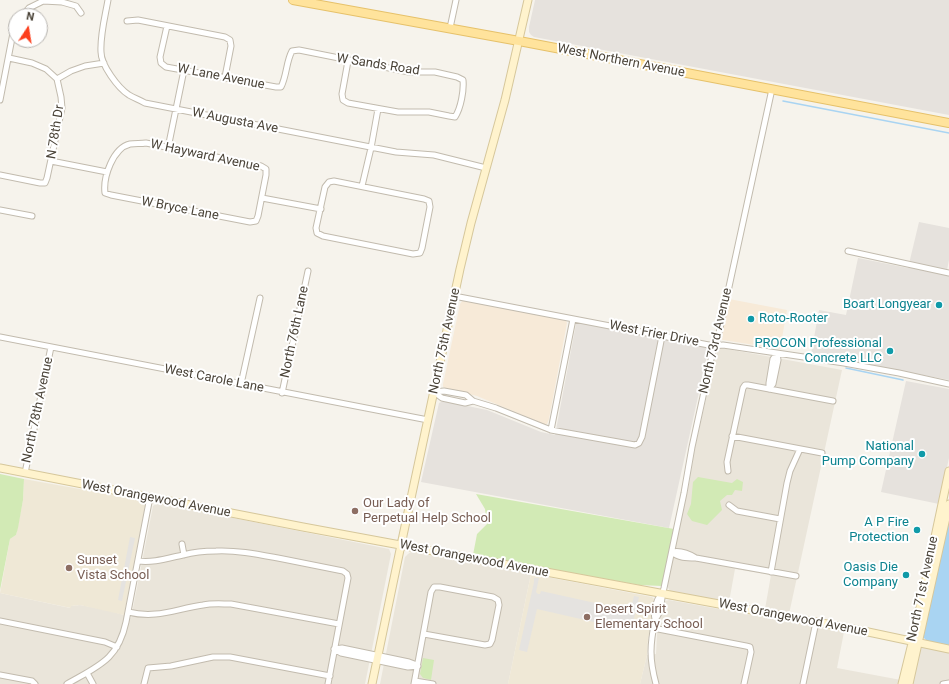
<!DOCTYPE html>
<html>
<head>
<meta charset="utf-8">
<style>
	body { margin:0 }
	#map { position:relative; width:949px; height:684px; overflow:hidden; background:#f6f3ec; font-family:Roboto,sans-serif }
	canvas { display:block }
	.north { position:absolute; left:8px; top:8px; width:40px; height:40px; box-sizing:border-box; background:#fff; border:1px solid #b7b4b0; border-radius:50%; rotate:12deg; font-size:11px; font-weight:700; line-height:16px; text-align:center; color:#4b4439 }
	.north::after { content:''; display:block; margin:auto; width:14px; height:18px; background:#fc3f1d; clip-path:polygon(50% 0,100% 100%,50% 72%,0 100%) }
</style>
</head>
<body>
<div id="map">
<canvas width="949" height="684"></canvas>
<div class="north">N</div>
</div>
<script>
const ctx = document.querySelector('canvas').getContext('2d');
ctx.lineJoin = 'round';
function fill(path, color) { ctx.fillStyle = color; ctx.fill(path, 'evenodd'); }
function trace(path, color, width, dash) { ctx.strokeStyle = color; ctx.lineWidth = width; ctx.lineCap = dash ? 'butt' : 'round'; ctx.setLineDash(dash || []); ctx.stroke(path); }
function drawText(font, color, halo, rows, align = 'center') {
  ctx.font = font + ' Roboto,sans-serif'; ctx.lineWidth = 4; ctx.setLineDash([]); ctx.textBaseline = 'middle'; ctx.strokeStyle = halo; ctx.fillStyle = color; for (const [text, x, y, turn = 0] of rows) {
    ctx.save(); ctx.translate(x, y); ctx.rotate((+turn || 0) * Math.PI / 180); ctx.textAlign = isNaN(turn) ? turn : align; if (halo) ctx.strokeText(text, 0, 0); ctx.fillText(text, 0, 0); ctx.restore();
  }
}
const residential = new Path2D(`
	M721 348 766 356 842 370 789 614 765 609 771 575 735 569 729 602 674 592 670 591 667 586 689 483 695 447 717 351 718 349Z
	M158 503 389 549 391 554 365 684H0V593L70 608 71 606 80 605 103 609 124 615 131 618 153 506Z
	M411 552 531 574 508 684H380L405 557 408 554Z
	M669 600 844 632 837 668 901 680 900 684H640L647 655 656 654 657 634 663 604 665 601Z
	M924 647 949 651V684H912L919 652 920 649Z`);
const commercial = new Path2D(`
	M729 299 787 310 780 349 723 340 721 339 720 337Z
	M464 300 564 319 566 321 567 323 549 419 547 424H544L477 396 448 389 445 388 443 387V384L460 304 462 301Z`);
const industrial = new Path2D(`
	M535 0H949V115L534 37 531 35 529 32V27Z
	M919 222 949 228V260L946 275 949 276V380L811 354 819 310 846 315 858 258 908 268Z
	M578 322 709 347 669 528 421 482 439 403 443 401 448 402 487 410 541 432 555 435 576 324Z
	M906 381 949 389V458L939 504 881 492Z`);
const education = new Path2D(`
	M24 479 141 500 145 504V507L124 615 80 605 71 606V608L0 593 10 539 16 535 23 500Z
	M531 574 652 597 655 600V604L648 639 647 655 640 684H508Z`);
const green = new Path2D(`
	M0 474 24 479 23 500 18 528 16 535 10 539 0 590Z
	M698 477 732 483 737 479 743 482 742 491 735 490 732 495H727L720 501 722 510 707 525 692 521 687 514 691 504 693 482Z
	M476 494 674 529 662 586 639 585 473 555 477 534 487 524 485 509Z
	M423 658 434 660 431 680 423 678 420 674Z`);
const parking = new Path2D(`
	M130 537 135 538 122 601 118 600Z
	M534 578H539L536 592 538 594H540L541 591 627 610 626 613 628 614 630 612 634 596 639 597 634 618 631 624 627 626 620 628 537 609 527 652 519 650 534 582Z`);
const water = new Path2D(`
	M949 518V645L927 641 923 637Z`);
const stream = new Path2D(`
	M783 101 949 133
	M846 368 903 380`);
const street = new Path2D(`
	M108 0C105 17 100 35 101 52 101 65 118 88 129 95 134 98 140 100 145 103L396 152 434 155 486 168
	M22 16 29 8 43 1 62 2 76 6 81 13
	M127 21 138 20 225 37 230 40 231 46 225 77
	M167 26 160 57 161 63 166 67 276 87H281C287 75 286 62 292 51L299 50 409 72H435L457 77 463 80C464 90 461 108 455 117L449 116 429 112H398L348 103 343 100 342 94 348 61
	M450 28 456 0
	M9 58 32 63 46 69 57 79
	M57 79 71 71 85 66 104 63
	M0 100 13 33 16 27
	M146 143 261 166 266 169V175L258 216 256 221 250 222 111 195 105 193C103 177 113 148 130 144 135 143 141 144 146 143Z
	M168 148 184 70
	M51 161 107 172
	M0 175 40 183H45L47 178 62 108 61 97 57 79
	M334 181 424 199 429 201 430 207 422 248 420 253 413 254 323 236 317 233 316 228 325 187 329 182Z
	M362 186 371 148 378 109
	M262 198 321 209
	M0 210 32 216
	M848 251 949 273
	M454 296 714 346 723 345 844 363 899 373 949 384
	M0 337 428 420
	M241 384 260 298
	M769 389V383L773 359 777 354
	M769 389 773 384 778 360 777 354
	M434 392 444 391 466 395 473 401 496 408 551 430 635 445 639 443 642 437 662 336
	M434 392 442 398 465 403 473 401
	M282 393 308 271
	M551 430 573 319
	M732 436 822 453
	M728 471 727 462 743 388 745 385H748L833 401
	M25 473 51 347
	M729 505 737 511 780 519
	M182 544 184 555
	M672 552C678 558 687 558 696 558L796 576
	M672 552C681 550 688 553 696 558
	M138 561C154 563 168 558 183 555 194 552 205 551 216 551 239 550 261 555 283 559 303 563 323 567 343 571L347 574 348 578 328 684
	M771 572 787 483 790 471 800 449
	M128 612C157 619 175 609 203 605 212 603 222 604 231 604L339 624
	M655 619C662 613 661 597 664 588L684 493 692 447 714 346 717 342 772 89
	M0 621 105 642 117 647
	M653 628 746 646 750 647 751 652 744 684
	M334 649 341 653 408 667 418 666
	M334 649 342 648 409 662 417 665
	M87 673 93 684
	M0 675 32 681 35 684
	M415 681 433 684
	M67 684C98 666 118 660 126 622L150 497
	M144 684 148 668 171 666 213 657H230L330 676
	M414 684 431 592 434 587H440L493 597 498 600 499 605 492 640 490 644 485 645 424 634
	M656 684C649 658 650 645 655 619 653 611 656 601 661 594
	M803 684 816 622
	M943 684 949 683`);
const secondary = new Path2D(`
	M0 468 303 527 854 629 949 649
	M372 684 401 545 460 269 471 223 505 100 528 0
	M902 684 915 631 949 471
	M909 684 949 504`);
const primary = new Path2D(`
	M293 0 519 41 949 123`);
const markers = [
	[939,305,4,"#0f9aa8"],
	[751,319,4,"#0f9aa8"],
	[890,351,4,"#0f9aa8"],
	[922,454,4,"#0f9aa8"],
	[355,511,4,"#8d6e63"],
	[917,530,4,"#0f9aa8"],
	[69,568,4,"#8d6e63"],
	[906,575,4,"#0f9aa8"],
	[587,617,4,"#8d6e63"]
];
const streetNames = [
	["West Northern Avenue",621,61,11],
	["W Sands Road",378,65,9],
	["W Lane Avenue",221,77,11],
	["W Augusta Ave",235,121,11],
	["N 78th Dr",56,132,-81],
	["W Hayward Avenue",205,156,12],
	["W Bryce Lane",180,209,11],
	["North 76th Lane",295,332,-78],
	["West Frier Drive",654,334,11],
	["North 75th Avenue",445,341,-78],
	["North 73rd Avenue",716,341,-77],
	["West Carole Lane",214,379,11],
	["North 78th Avenue",38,410,-78],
	["West Orangewood Avenue",156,499,11],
	["West Orangewood Avenue",474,559,11],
	["North 71st Avenue",923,589,-78],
	["West Orangewood Avenue",793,618,11]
];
const cultureNames = [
	["Boart Longyear",931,305],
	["Roto-Rooter",759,319,"left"],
	["PROCON Professional",882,344],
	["Concrete LLC",882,359],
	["National",914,447],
	["Pump Company",914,462],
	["A P Fire",909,523],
	["Protection",909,538],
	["Oasis Die",898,568],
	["Company",898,583]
];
const educationNames = [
	["Our Lady of",363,504],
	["Perpetual Help School",363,519],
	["Sunset",77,561],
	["Vista School",77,576],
	["Desert Spirit",595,610],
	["Elementary School",595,625]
];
fill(residential, '#eae5da');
fill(commercial, '#f7ead8');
fill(industrial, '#e6e2dd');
fill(education, '#efe8d6');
fill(green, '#d2eab5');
fill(parking, '#e5e3e0');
fill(water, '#a9d4f2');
trace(stream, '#a9d4f2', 1.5);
trace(street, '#c2bbae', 7);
trace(secondary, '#d6c79b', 9);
trace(primary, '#e6c16a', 10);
trace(street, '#fff', 5);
trace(secondary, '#fff3cd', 7);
trace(primary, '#ffe39c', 8);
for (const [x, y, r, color] of markers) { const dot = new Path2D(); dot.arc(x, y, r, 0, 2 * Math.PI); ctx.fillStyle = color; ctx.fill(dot); trace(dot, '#fff', 1.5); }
drawText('13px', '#4b4439', '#fff', streetNames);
drawText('13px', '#0d838f', '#fff', cultureNames, 'right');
drawText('13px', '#785e54', '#fff', educationNames, 'left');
</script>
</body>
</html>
